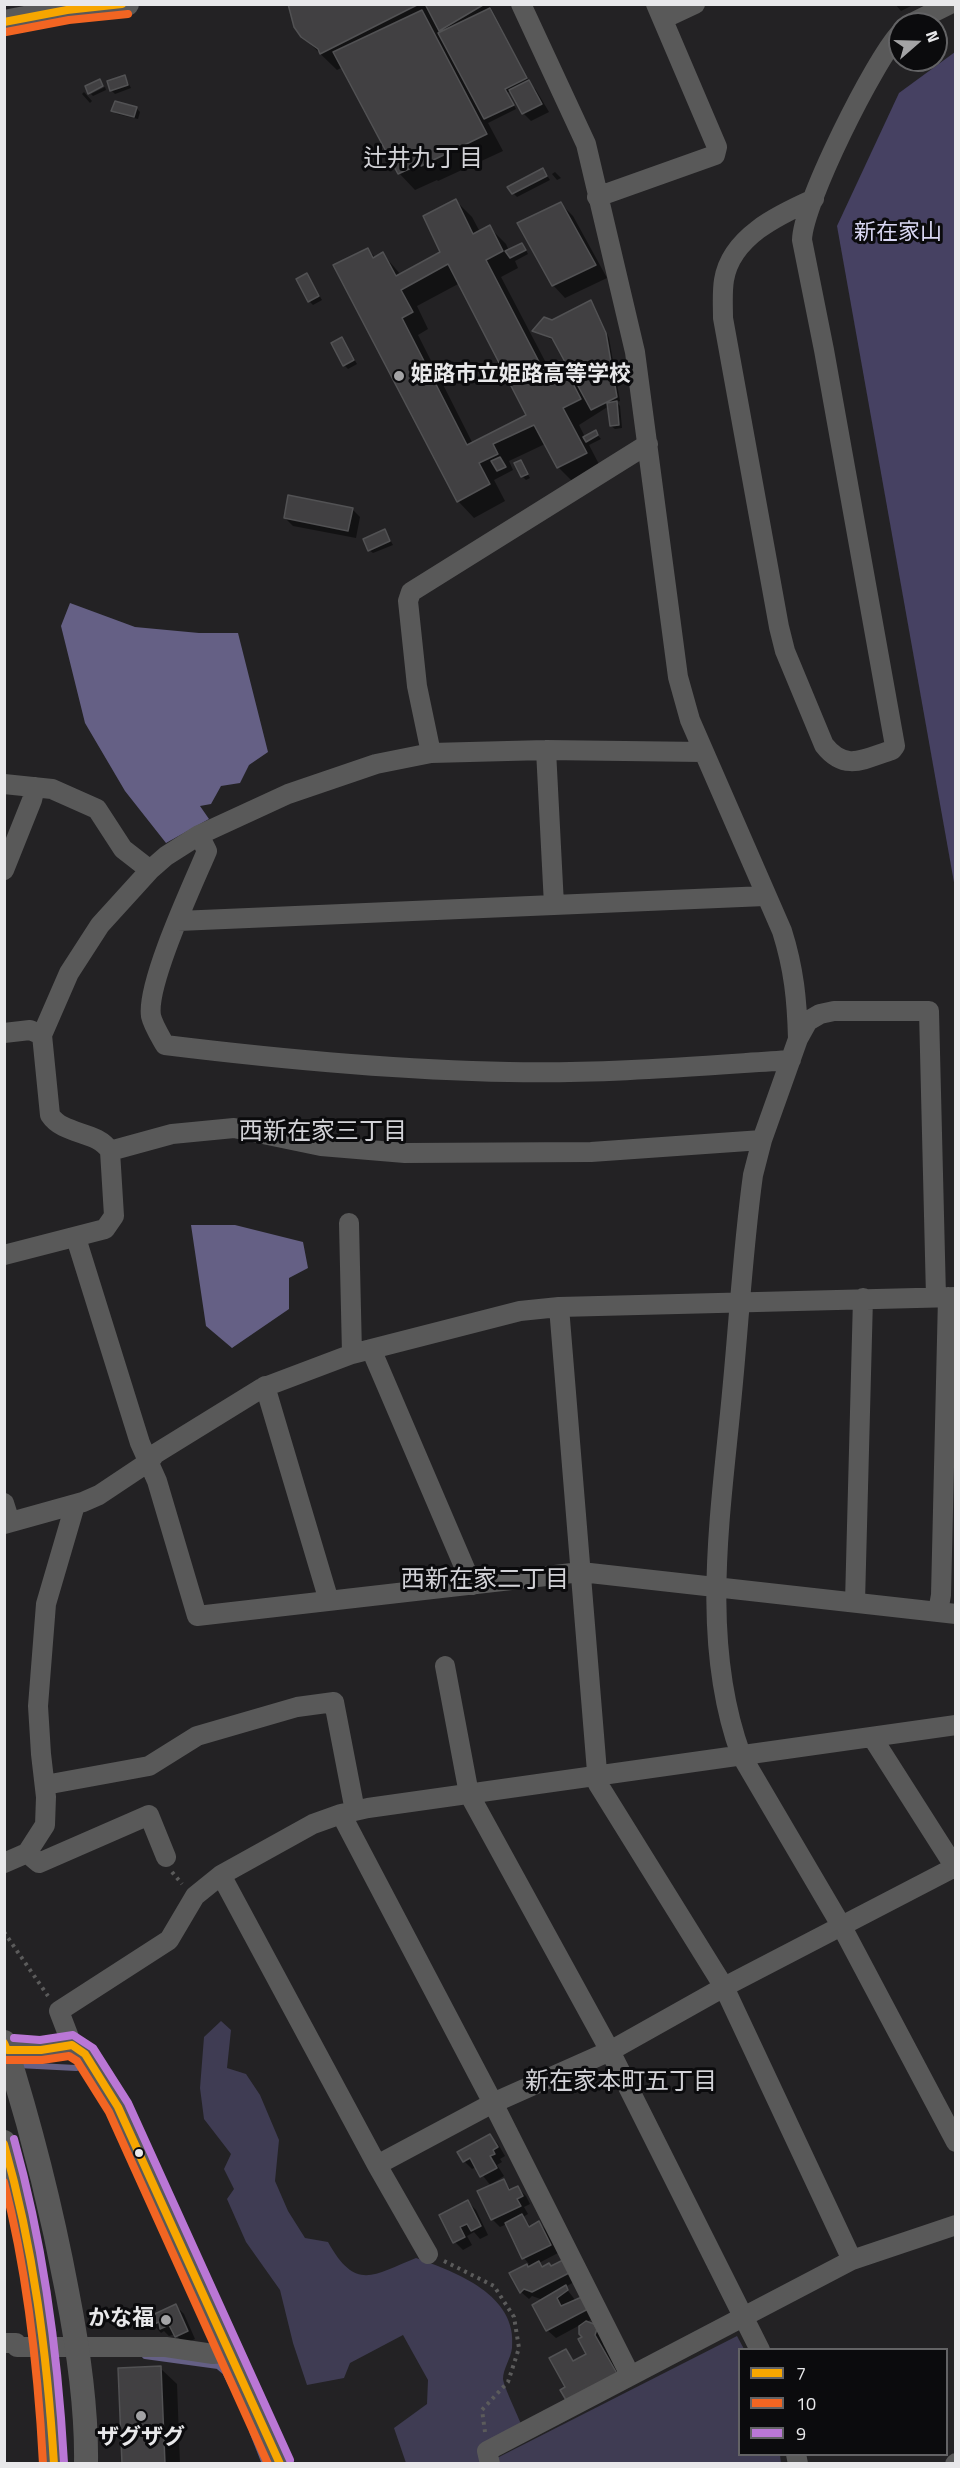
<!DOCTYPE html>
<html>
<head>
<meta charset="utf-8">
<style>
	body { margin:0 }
	#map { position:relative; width:960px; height:2468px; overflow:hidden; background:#232224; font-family:"Titillium Web",sans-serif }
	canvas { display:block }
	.frame { position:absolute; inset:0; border:6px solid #e8e8ea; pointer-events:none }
	.legend { position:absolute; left:738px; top:2348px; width:210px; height:108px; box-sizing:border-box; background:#0b0b0d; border:2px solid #636365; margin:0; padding:8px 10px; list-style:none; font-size:18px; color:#e8e8ea }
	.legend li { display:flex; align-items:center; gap:12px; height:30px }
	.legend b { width:30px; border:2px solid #636365 }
	.north { position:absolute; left:888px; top:12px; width:60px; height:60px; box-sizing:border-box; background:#0b0b0d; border:2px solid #636365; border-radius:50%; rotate:70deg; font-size:16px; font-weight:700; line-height:24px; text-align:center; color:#e8e8ea }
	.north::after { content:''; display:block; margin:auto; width:21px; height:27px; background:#a3a3a5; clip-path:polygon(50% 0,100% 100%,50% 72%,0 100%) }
</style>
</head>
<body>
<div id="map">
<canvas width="960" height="2468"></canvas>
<div class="frame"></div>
<ul class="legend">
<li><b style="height:8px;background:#f7a600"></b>7</li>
<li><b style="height:8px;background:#f26522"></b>10</li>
<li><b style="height:8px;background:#ba77d6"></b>9</li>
</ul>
<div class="north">N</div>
</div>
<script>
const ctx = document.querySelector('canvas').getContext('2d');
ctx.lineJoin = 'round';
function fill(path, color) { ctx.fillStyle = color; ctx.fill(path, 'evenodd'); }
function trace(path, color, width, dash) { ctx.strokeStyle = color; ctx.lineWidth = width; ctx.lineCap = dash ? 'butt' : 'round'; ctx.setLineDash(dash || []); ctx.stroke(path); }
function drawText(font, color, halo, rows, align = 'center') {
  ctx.font = font + ' "Titillium Web","Noto Sans JP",sans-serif'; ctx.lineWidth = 6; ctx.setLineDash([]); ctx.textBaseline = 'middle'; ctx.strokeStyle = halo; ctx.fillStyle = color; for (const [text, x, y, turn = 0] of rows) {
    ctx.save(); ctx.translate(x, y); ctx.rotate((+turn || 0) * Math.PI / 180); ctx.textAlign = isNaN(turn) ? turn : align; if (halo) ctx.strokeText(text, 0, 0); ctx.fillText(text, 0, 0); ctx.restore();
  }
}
const green = new Path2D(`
	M221 2021 231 2030 227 2068 246 2074 260 2095 279 2140 275 2181 288 2211 305 2238 328 2242C356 2292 373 2275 416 2258 456 2272 518 2295 512 2348 511 2358 503 2369 503 2379 504 2387 518 2416 522 2426L496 2452 497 2458 737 2336 744 2349 740 2350V2454L780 2455 781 2463H406L394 2428 427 2404 428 2380 403 2335 350 2363 344 2378 307 2385 293 2343 280 2290 246 2242 227 2199 234 2189 224 2169 231 2154 204 2119 200 2088 204 2037Z`);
const forest = new Path2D(`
	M955 52V888L837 226 899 93Z`);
const water = new Path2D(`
	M70 603 135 627 199 633H238L268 752 249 765 240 783 221 786 211 804 200 806 209 819 166 843 125 791 85 723 61 626Z
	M191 1225H235L303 1242 308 1268 289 1278V1309L232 1348 206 1326Z`);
const shadow = new Path2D(`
	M290 4H489L529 82 536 90 549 112 531 121 523 113 511 91 507 93 516 109 488 123 503 151 438 181 437 180 415 190 399 173 343 67 337 70 302 36Z
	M895 4H915L901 11Z
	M125 77 131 88 115 94 111 90Z
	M105 87 106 90 93 96 91 94Z
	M84 92 92 101 90 103 82 94Z
	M136 108 140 112 138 119 117 114 113 111Z
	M555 172 561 178 557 180 552 174Z
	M546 174 550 180 517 197 513 193Z
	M456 201 472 217 480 232 489 227 506 244 509 251 525 248 528 254 515 261 518 268 501 277 555 380 567 374 578 385 555 341 534 331 591 301 594 305 609 338 620 401 616 402 620 406 622 428 615 429 611 426 609 406 579 425 585 437 595 432 601 439 589 445 602 470 575 484 558 467 545 444 509 461 513 470 494 480 505 501 474 518 458 501 367 249 376 258 383 254 401 275 442 252ZM460 283 528 416 473 444 418 335 428 329 417 306Z
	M561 204 573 216 607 278 565 298 553 285Z
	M307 275 322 300 313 305 309 301Z
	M342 339 357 364 348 369 344 365Z
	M521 462 530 478 526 480 522 476Z
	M352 509 360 517 356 538 293 526 285 518Z
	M385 531 393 545 373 553 369 550Z
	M490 2135 498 2144 505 2156 500 2159 502 2162 497 2165 504 2176 493 2183 494 2185 503 2180 512 2191 518 2188 526 2196 530 2204 524 2207 528 2214 523 2217 531 2227 539 2223 547 2231 558 2253 539 2263 543 2268 552 2267 563 2262 576 2281 565 2287 576 2301 597 2317 588 2321 604 2338 603 2344 626 2386 567 2388 566 2351 575 2362 588 2354 580 2325 556 2338 547 2330 543 2300 532 2296 529 2299 521 2292 511 2274 529 2264 524 2258 507 2224 500 2227 492 2219 491 2186 476 2167 472 2169 464 2161Z
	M468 2202 476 2210 488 2235 480 2239 474 2232 467 2236 472 2245 463 2250 455 2242Z
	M176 2306 184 2314 195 2339 184 2344 175 2334 169 2336 164 2331 161 2333 153 2324Z
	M160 2368 177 2384 180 2464H123Z`);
const stream = new Path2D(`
	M18 2065 76 2068 80 2067
	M145 2356 218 2366 225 2372 232 2386
	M252 2431 265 2464`);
const building = new Path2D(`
	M288 4H419L320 54 318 49 301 37 294 27Z
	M425 4H483V5L439 31Z
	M490 8 527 78 505 89 514 105 484 119 438 33Z
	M422 10 487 134 421 166 420 164 398 174 333 52Z
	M125 75 128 85 110 91 107 81Z
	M100 79 103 86 88 94 85 86Z
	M529 80 542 104 522 114 509 90Z
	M115 101 137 107 134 117 111 111Z
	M543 168 547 176 512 194 507 187Z
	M456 199 473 234 490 225 503 251 486 260 549 381 567 372 581 399 563 408 587 453 557 468 534 425 493 444 498 454 479 463 490 484 457 502 333 265 368 248 373 258 383 252 396 276 440 252 423 216ZM448 264 526 415 467 445 402 318 413 312 401 290Z
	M561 202 596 265 552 286 517 223Z
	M522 243 526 250 510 258 505 251Z
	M307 273 319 296 308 302 296 279Z
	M591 300 606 333 617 397 591 410 552 338 532 331 544 317 552 320Z
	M342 337 354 360 343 366 331 343Z
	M617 401 619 425 610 426 607 403Z
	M596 430 598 435 586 442 583 437Z
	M500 457 506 467 497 471 491 461Z
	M521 460 528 474 521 477 514 463Z
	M288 495 353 508 348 531 284 518Z
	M385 529 390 541 368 551 363 539Z
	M490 2134 498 2147 493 2150 495 2154 490 2156 497 2168 480 2177 470 2158 463 2162 457 2152Z
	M504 2179 509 2190 518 2186 523 2196 517 2199 521 2206 491 2220 477 2191Z
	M468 2200 481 2226 471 2231 467 2224 460 2227 465 2237 453 2243 439 2215Z
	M522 2214 529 2227 539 2221 551 2245 522 2259 505 2223Z
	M563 2260 569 2273 532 2292 524 2289 520 2293 509 2273 527 2264 528 2267 539 2261 542 2267 549 2263 551 2266Z
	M566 2285 568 2290 557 2298 561 2306 584 2296 590 2308 546 2331 532 2305Z
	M176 2304 188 2331 175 2337 169 2325 160 2329 159 2322 152 2325 148 2317Z
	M586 2321 594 2324 597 2329 595 2335 619 2377 569 2405 560 2390 565 2387 549 2358 566 2349 573 2361 586 2354 578 2339 582 2337 579 2334V2326Z
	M161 2366 165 2464H122L118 2368Z`);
const path = new Path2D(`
	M172 1872 182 1884
	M4 1932 48 1996
	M444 2261 494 2286 514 2317 519 2348 508 2382 482 2410 485 2432`);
const minor = new Path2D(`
	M521 4 586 144 635 352 678 677 690 720 782 931C794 969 797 1000 798 1039
	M663 19 695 4
	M910 24 950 4
	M597 197 715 155 717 147 656 4
	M814 199C778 215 731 237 724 280 722 292 723 306 723 318L779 627 785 651 824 745C845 772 864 759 892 750L895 746 824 350 802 240C803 203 874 61 900 33
	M546 750 554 905
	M431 753 417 686 408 601 411 592 648 444
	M4 784 52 789 97 809 123 849 150 870
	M199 835 207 851C193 884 146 984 151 1016 153 1025 160 1036 165 1045 279 1059 394 1070 509 1072 603 1074 697 1066 791 1060
	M4 870 32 800 35 787
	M178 921 765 896
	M4 1033 30 1030 42 1035
	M110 1151 172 1134 234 1128 321 1146 405 1153 591 1152 762 1140
	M349 1223 352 1354
	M76 1238 140 1443 157 1481 197 1616 581 1572 956 1614
	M4 1255 105 1229 114 1216 110 1151C97 1130 64 1136 50 1115L42 1035 69 973 100 925 150 870 166 856 199 835 288 794 376 764 431 753 546 750 703 752
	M936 1297 929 1011H834L820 1014 808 1021 798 1039 762 1140 753 1175C743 1247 739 1321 732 1393 721 1512 699 1640 741 1755L842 1927 956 2142
	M559 1307 598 1784 724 1987 852 2260
	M371 1349 472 1585
	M265 1386 329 1601
	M4 1503 10 1522
	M4 1524 83 1502 99 1495 150 1461 155 1454 262 1388 352 1354 520 1311 559 1307 956 1297
	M855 1602 863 1298
	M938 1612 941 1595 948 1297
	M445 1666 469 1794 610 2051 760 2350
	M872 1737 956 1869
	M45 1785 149 1766 197 1736 297 1707 334 1702 355 1811
	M341 1814 493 2103 630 2375
	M27 1853 39 1863 149 1815 166 1857
	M4 1863 27 1853 45 1825 46 1797 41 1754 38 1706 46 1604 75 1505
	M221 1875 377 2165 493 2103 610 2051 724 1987 955 1867
	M72 2045 59 2011 169 1940 195 1896 221 1875 313 1824 341 1814 368 1808 956 1725
	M377 2165 428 2254
	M4 2343H16L17 2347H166L213 2354 231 2352
	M796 2454 798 2464
	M490 2464 487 2451 852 2260 956 2225
	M955 2464 956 2463`);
const tertiary = new Path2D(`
	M4 22 67 10 127 4
	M4 2042C30 2124 51 2206 67 2291 78 2347 87 2406 86 2464
	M4 2050H41L72 2045 85 2054 118 2107 280 2464
	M4 2142C36 2246 48 2355 54 2464`);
const bus1 = new Path2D(`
	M4 22 67 10 122 4
	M4 2043 7 2050H41L72 2045 85 2054 118 2107 280 2464
	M4 2144C34 2249 47 2355 54 2464`);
const bus2 = new Path2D(`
	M6 32 69 20 128 14
	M4 2060H42L69 2056 77 2061 109 2112 268 2464
	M4 2182C28 2275 38 2369 43 2464`);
const bus3 = new Path2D(`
	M14 2038 40 2040 73 2035 93 2048 128 2103 290 2460
	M14 2139C44 2246 58 2353 64 2463`);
const markers = [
	[399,376,6,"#a3a3a5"],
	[139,2153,5,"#e8e8ea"],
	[166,2320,6,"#a3a3a5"],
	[141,2416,6,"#a3a3a5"]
];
const parkNames = [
	["新在家山",898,234]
];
const poiNames = [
	["姫路市立姫路高等学校",411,376],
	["かな福",154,2320,"right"],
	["ザグザグ",141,2439,"center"]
];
const neighbourhoodNames = [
	["辻井九丁目",423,160],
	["西新在家三丁目",323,1133],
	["西新在家二丁目",485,1581],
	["新在家本町五丁目",621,2083]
];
fill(green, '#3f3c53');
fill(forest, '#464162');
fill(water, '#656085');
fill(shadow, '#0007');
trace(stream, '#656085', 6);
fill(building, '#414042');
trace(building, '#525254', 1.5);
trace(path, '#5b5b5b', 4, [3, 4.5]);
trace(minor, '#595959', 20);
trace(tertiary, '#595959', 24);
trace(bus1, '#f7a600', 8);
trace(bus2, '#f26522', 8);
trace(bus3, '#ba77d6', 8);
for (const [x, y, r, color] of markers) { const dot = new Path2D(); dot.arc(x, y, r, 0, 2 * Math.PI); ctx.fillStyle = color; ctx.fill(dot); trace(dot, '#0b0b0d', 2); }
drawText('22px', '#dad8f4', '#0b0b0d', parkNames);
drawText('bold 22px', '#e8e8ea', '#0b0b0d', poiNames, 'left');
drawText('24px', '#d2d2d7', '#0b0b0d', neighbourhoodNames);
</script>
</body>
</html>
